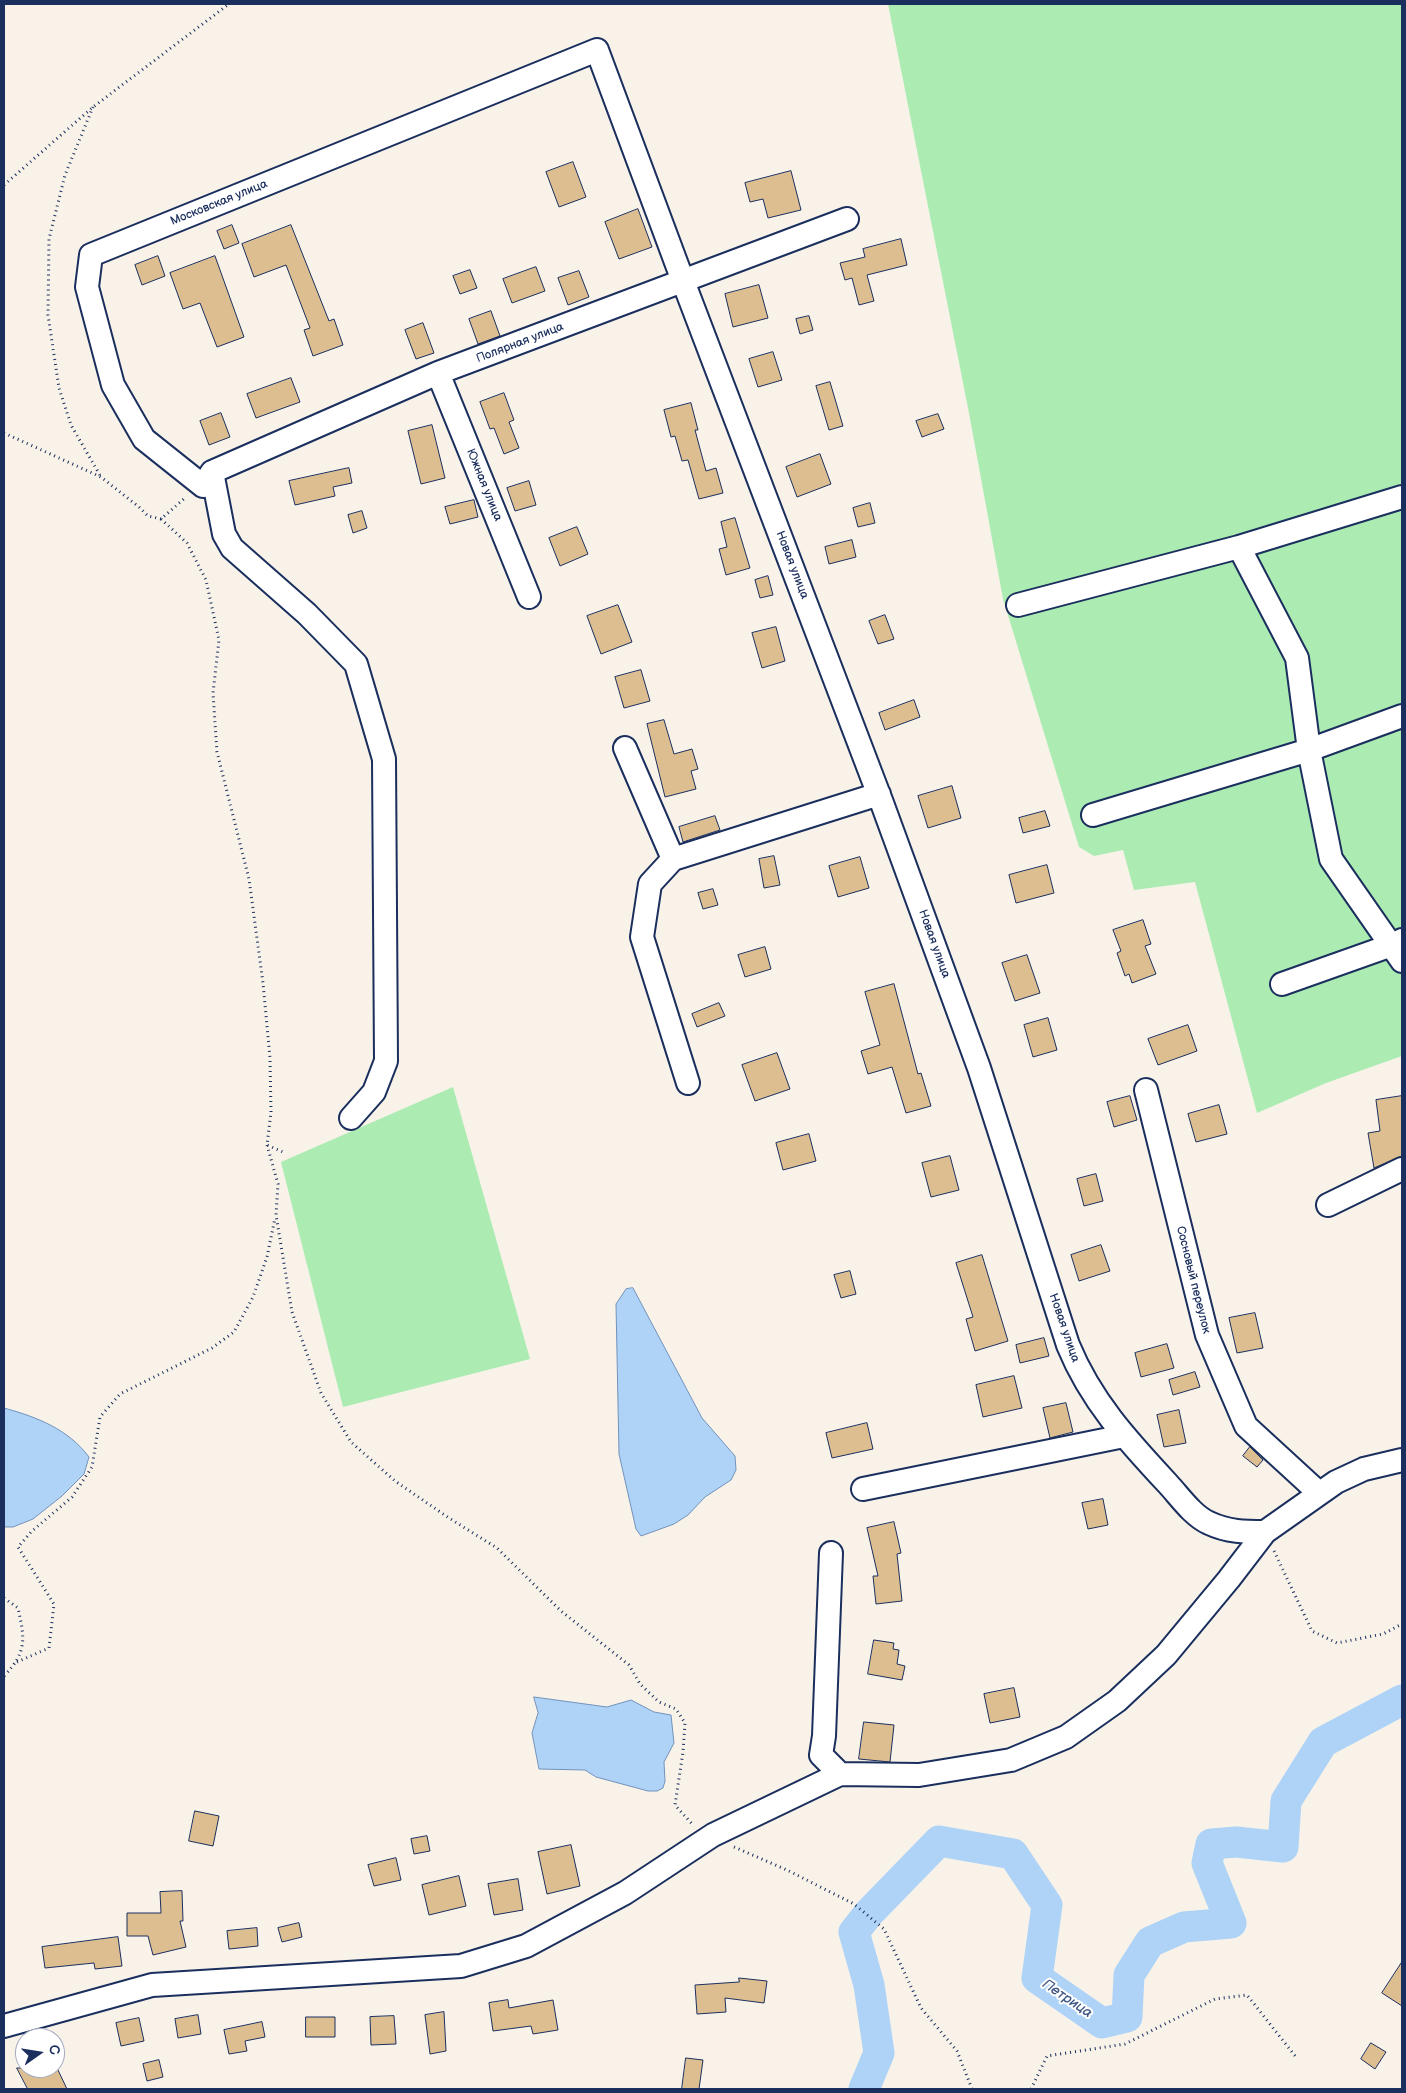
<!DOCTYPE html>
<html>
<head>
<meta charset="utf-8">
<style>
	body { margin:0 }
	#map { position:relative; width:1406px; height:2093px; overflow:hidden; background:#f8f2e9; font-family:"Balsamiq Sans",sans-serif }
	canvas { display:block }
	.frame { position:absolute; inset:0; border:5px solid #1b2f5e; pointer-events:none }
	.north { position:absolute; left:15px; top:2028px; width:50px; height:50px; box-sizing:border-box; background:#fff; border:1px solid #a4acbf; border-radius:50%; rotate:77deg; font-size:14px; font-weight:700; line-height:20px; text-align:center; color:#1b2f5e }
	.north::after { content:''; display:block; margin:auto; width:18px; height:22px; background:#1b2f5e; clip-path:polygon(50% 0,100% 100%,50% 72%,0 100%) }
</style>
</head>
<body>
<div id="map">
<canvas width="1406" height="2093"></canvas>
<div class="frame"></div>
<div class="north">С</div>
</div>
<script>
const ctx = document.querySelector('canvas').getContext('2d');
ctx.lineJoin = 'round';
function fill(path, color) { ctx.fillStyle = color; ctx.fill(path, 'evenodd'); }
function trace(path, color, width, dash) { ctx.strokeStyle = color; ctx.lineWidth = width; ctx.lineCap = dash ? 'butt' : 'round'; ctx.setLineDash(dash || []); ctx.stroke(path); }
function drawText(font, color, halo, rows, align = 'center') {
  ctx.font = font + ' "Balsamiq Sans",sans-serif'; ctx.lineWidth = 4; ctx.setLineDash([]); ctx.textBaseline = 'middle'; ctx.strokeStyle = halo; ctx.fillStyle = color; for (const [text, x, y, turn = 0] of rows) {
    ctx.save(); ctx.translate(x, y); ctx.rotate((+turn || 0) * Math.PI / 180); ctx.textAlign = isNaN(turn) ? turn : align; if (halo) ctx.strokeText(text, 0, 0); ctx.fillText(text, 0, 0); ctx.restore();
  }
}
const green = new Path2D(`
	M888 4H1402V1056L1326 1083 1257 1113 1195 882 1134 890 1123 850 1094 856 1079 847 1003 599 969 413Z
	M453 1087 530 1359 343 1407 281 1162Z`);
const water = new Path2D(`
	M633 1288 702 1418 735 1456 736 1470 731 1480 705 1497 688 1515 674 1524 641 1536 636 1529 619 1454 616 1304 626 1289Z
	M4 1408C37 1417 68 1429 89 1457L84 1474 62 1496 33 1519 13 1527H4Z
	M534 1697 607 1707 631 1700 654 1712 671 1715 674 1743 664 1762 665 1781 663 1788 657 1791H648L596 1777 585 1770 539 1769 532 1733 538 1713Z`);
const river = new Path2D(`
	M864 2089 879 2053 869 1985 854 1932 869 1913 939 1841 1013 1854 1047 1905 1037 1978 1102 2023 1127 2017 1129 1975 1150 1942 1184 1927 1231 1923 1207 1863 1211 1844 1236 1842 1283 1847 1286 1801 1323 1742 1402 1700`);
const building = new Path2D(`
	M573 162 586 197 559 207 546 172Z
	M791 171 801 210 768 218 763 199 750 202 745 183Z
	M638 209 652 247 619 259 605 222Z
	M232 225 239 243 224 249 217 231Z
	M291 225 329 321 334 319 343 345 313 356 304 330 310 328 286 265 254 277 242 244Z
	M901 239 907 265 867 275 874 301 859 305 852 278 845 280 840 263 865 257 863 249Z
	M158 256 165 276 142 285 135 265Z
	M215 256 244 337 217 347 200 303 183 309 170 273Z
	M536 267 545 291 512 303 503 279Z
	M470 270 477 288 460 294 453 276Z
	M579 271 589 297 568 305 558 278Z
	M759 285 768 318 733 327 725 294Z
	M491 311 500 336 478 344 469 319Z
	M809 316 813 330 800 334 796 319Z
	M423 323 434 353 416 359 405 330Z
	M773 352 782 380 758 387 749 359Z
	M291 378 300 402 256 418 247 394Z
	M830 382 843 426 829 430 816 386Z
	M504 393 514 420 509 422 519 448 504 454 494 428 490 429 480 402Z
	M691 403 698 430H695L706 471 716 468 723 493 699 499 688 460 682 461 675 436 671 437 664 410Z
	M221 413 230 437 209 445 200 421Z
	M938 414 944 429 922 437 916 421Z
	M432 425 445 478 421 484 408 431Z
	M820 454 831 484 797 497 786 467Z
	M349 468 352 483 333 487 335 496 295 505 289 481Z
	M529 481 536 505 515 511 507 488Z
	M474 500 478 517 450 524 445 507Z
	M870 503 875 523 858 527 853 508Z
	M362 511 367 528 353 533 348 515Z
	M735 518 750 568 726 575 719 549 727 547 721 522Z
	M577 527 588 554 560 566 549 538Z
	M852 540 856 557 829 564 825 547Z
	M768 576 773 595 760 598 755 580Z
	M618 605 632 642 601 654 587 616Z
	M885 615 894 639 878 644 869 621Z
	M776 627 785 661 762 668 752 633Z
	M641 670 650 701 624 708 615 677Z
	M914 700 920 717 885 730 879 713Z
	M664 720 674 754 692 749 698 769 691 771 696 789 665 797 647 724Z
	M952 786 961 818 928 828 918 796Z
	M1045 811 1050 826 1023 833 1019 818Z
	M715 816 720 830 683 842 679 827Z
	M774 856 780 885 764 888 759 859Z
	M860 857 869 888 838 897 829 866Z
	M1047 865 1054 893 1016 903 1009 875Z
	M713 889 718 905 703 909 698 893Z
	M1143 920 1151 944 1145 946 1156 974 1132 983 1129 974 1125 976 1117 953 1121 951 1113 930Z
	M765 947 771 969 745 977 738 955Z
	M1027 955 1040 993 1015 1001 1002 963Z
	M894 984 918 1074 921 1073 931 1106 906 1113 892 1067 868 1074 861 1051 880 1045 865 992Z
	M719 1003 725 1016 697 1027 692 1014Z
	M1048 1018 1057 1050 1033 1057 1024 1025Z
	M1188 1025 1197 1051 1158 1065 1148 1039Z
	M777 1053 790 1089 755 1101 742 1065Z
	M1130 1096 1137 1120 1114 1127 1107 1102Z
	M1402 1096V1156L1374 1168 1368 1133 1380 1131 1376 1100Z
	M1219 1105 1227 1134 1196 1142 1188 1114Z
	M809 1134 816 1161 783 1170 776 1143Z
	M950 1156 959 1190 931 1197 922 1163Z
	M1096 1174 1103 1201 1084 1206 1077 1179Z
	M1101 1245 1110 1271 1079 1281 1071 1255Z
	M982 1255 1008 1341 975 1351 966 1319 973 1317 956 1263Z
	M850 1271 856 1294 841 1298 834 1275Z
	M1255 1313 1263 1348 1237 1353 1229 1318Z
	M1044 1338 1049 1356 1020 1363 1016 1345Z
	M1167 1344 1174 1368 1141 1377 1135 1353Z
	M1195 1372 1200 1387 1173 1395 1169 1380Z
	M1014 1376 1022 1408 983 1417 976 1385Z
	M1066 1403 1073 1432 1050 1438 1043 1408Z
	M1179 1410 1186 1443 1164 1447 1157 1415Z
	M867 1423 873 1449 832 1458 826 1433Z
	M1250 1447 1263 1460 1257 1467 1243 1456Z
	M1103 1499 1108 1525 1088 1529 1082 1503Z
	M894 1522 901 1553 897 1554 902 1601 876 1604 873 1576H878L867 1528Z
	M874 1640 894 1643 893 1649 899 1650 897 1664 905 1666 902 1680 868 1674Z
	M1014 1688 1020 1717 990 1723 984 1694Z
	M864 1722 894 1725 890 1762 859 1759Z
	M195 1811 219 1816 213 1846 189 1841Z
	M427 1836 430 1851 414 1854 411 1839Z
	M571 1845 580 1886 547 1894 538 1852Z
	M396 1858 401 1880 374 1886 368 1865Z
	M459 1876 466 1906 429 1915 422 1885Z
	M518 1879 523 1910 494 1915 488 1884Z
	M182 1891 183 1921H180L186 1947 153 1955 148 1936H127V1913H161L160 1892Z
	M299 1923 302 1937 282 1942 278 1928Z
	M257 1928 258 1946 229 1949 227 1931Z
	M118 1937 122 1966 95 1969 94 1963 45 1968 42 1947Z
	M1402 1962V2006L1382 1993Z
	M739 1978 767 1981 764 2003 725 1998 726 2012 697 2014 695 1985 739 1982Z
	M508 2000 509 2008 553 2000 558 2030 533 2034 531 2026 493 2031 489 2003Z
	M444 2012 446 2051 430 2054 425 2015Z
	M198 2015 201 2034 178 2038 175 2019Z
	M394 2016 396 2044 371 2045 370 2017Z
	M306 2017H335V2037H306Z
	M139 2018 144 2041 121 2046 116 2023Z
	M262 2022 265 2037 245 2041 247 2051 229 2054 224 2030Z
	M1371 2043 1386 2052 1375 2069 1361 2059Z
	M686 2058 703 2060 699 2089H682Z
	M159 2060 163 2077 147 2081 143 2064Z
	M17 2068H57L67 2089H28Z`);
const path = new Path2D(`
	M93 107 65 175 49 239 48 315 59 388 71 425 101 477
	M4 185 93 107 229 4
	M4 433 101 477 139 507 148 516 161 519 186 497
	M161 519 187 543 206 580 219 640 213 693 217 752 249 879 263 983 270 1058 271 1112 267 1145 283 1152
	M267 1145 278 1184 276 1215 292 1312 321 1393 351 1442 395 1481 449 1518 497 1548 561 1611 629 1665 640 1684 659 1702 676 1709 685 1723 683 1752 675 1805 693 1825
	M1274 1551 1312 1631 1337 1643 1383 1634 1402 1624
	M4 1598 18 1608C25 1639 27 1652 4 1676
	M17 1662 49 1648 54 1604 18 1547 31 1532 72 1497 92 1467 100 1417 120 1394 212 1348 234 1332 253 1297 267 1257 275 1218
	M734 1847 787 1870 854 1904 884 1929 921 2008 957 2051 972 2089
	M1031 2089 1047 2056 1125 2044 1215 1999 1247 1995 1296 2057`);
const minor = new Path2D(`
	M847 219 438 373 212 472 203 486 144 439 113 385 87 287 91 255 597 50 683 281 882 803 979 1068 1068 1345C1091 1401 1127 1440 1168 1484 1180 1497 1193 1516 1209 1523 1228 1532 1245 1532 1265 1532
	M438 373 529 597
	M212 472 224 534 232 548 307 614 356 664 384 759 386 1061 374 1092 351 1118
	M1402 497 1239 547 1297 658 1309 750 1331 859 1402 961
	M1018 605 1239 547
	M625 748 673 859
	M1093 815 1309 750 1402 716
	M1282 984 1392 945 1402 940
	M688 1083 642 937 650 884 673 859 879 794
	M1146 1090 1207 1335 1246 1426 1319 1493
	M1328 1205 1402 1169
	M863 1489 1124 1436
	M831 1553 824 1736 821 1755 840 1774
	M4 2026 152 1985 461 1966 526 1946 625 1893 713 1835 840 1774 919 1775 1011 1760 1066 1737 1117 1701 1166 1655 1229 1579 1265 1532 1336 1482 1364 1469 1402 1460`);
const streetNames = [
	["Московская улица",219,203,-22],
	["Полярная улица",520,343,-21],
	["Южная улица",484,485,68],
	["Новая улица",792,565,69],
	["Новая улица",934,944,70],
	["Сосновый переулок",1193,1280,76],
	["Новая улица",1064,1328,71]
];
const waterNames = [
	["Петрица",1067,1999,34]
];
fill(green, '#acecb3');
fill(water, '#aed3f7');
trace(water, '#7391ba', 1);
trace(river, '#aed3f7', 31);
fill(building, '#ddbe90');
trace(building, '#1b2f5e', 1);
trace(minor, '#1b2f5e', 26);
trace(path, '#1b2f5e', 3, [1, 4]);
trace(minor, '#fff', 22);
drawText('12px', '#1b2f5e', '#fff', streetNames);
drawText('italic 14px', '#405884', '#fff', waterNames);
</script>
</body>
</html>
